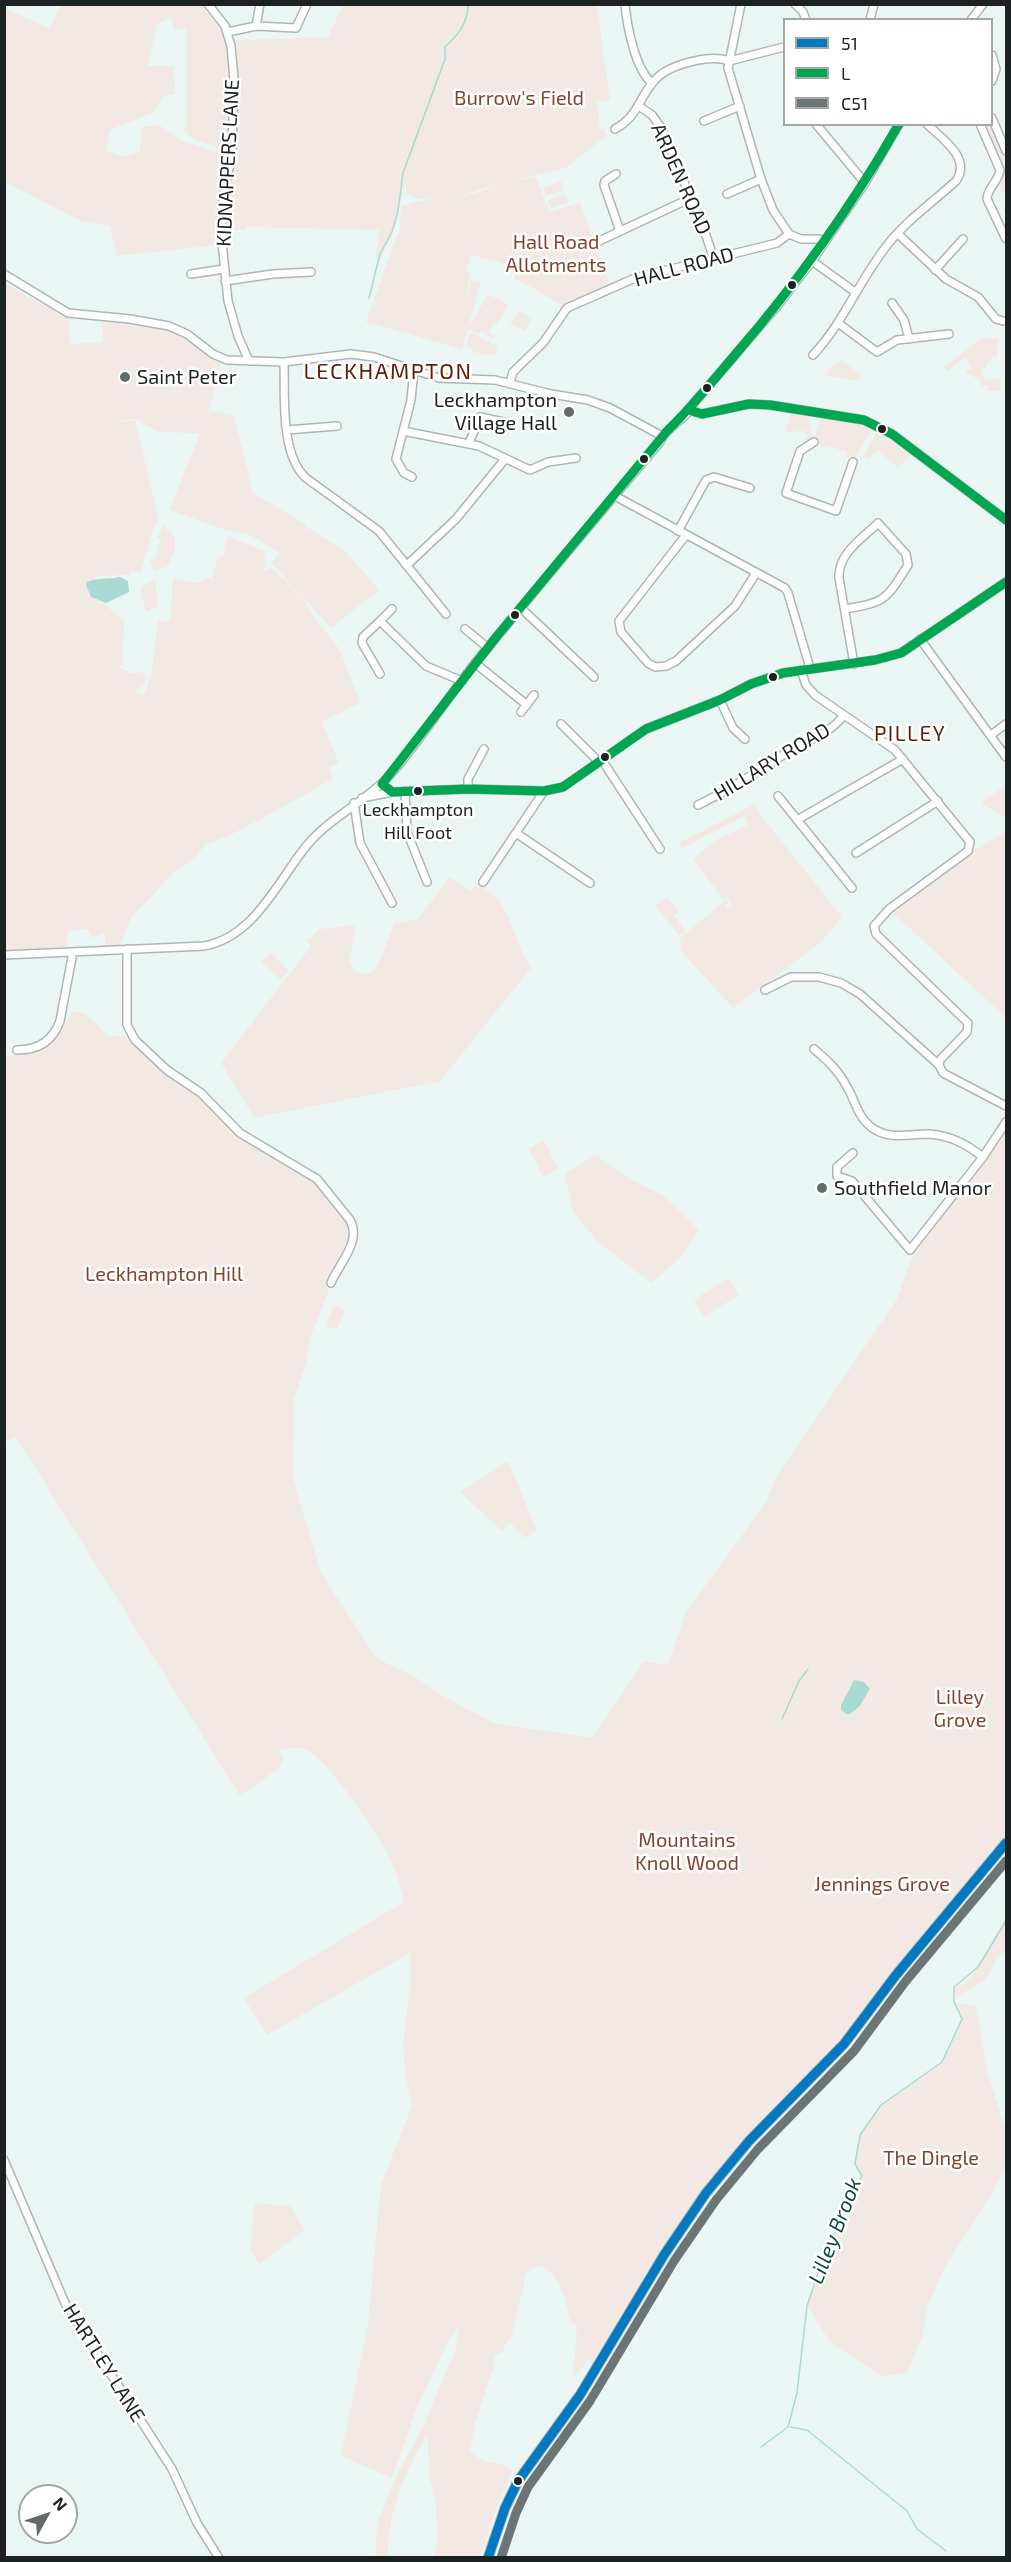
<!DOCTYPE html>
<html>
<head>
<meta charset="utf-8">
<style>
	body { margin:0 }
	#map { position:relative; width:1011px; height:2562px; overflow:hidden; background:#eaf6f4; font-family:"Exo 2",sans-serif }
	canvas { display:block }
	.frame { position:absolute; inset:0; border:6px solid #1b2221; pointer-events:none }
	.legend { position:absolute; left:783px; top:18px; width:210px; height:108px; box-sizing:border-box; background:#fff; border:2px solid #a4a7a6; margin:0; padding:8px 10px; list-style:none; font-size:18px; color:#1b2221 }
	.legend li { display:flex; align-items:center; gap:12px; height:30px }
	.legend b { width:30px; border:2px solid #a4a7a6 }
	.north { position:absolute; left:18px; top:2484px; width:60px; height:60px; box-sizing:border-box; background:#fff; border:2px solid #a4a7a6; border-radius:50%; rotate:50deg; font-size:16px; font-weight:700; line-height:24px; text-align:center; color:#1b2221 }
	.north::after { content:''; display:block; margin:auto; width:21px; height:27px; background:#636c6b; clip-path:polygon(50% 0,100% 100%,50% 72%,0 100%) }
</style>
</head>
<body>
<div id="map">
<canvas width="1011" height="2562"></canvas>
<div class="frame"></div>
<ul class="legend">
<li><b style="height:8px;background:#0279c1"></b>51</li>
<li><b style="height:8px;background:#00a651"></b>L</li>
<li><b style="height:8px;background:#6c7476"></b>C51</li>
</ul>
<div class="north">N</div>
</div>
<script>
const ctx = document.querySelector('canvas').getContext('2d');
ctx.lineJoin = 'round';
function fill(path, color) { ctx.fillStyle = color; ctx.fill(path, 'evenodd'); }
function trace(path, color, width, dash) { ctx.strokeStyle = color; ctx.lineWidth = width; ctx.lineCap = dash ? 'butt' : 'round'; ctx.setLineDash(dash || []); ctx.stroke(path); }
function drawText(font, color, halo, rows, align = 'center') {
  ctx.font = font + ' "Exo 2",sans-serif'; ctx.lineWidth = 5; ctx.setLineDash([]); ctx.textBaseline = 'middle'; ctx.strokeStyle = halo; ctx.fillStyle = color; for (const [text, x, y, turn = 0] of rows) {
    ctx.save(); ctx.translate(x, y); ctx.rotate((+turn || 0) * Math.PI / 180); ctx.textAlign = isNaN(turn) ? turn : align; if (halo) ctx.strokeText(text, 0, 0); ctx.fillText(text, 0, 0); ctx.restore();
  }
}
const green = new Path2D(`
	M61 5H202L220 30 236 40 328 37 343 5H597L610 100 597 102 600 129H604L607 136 567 167 503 183 536 177 549 213 580 202 611 289 567 308 515 278 512 266 471 255 466 272 471 273 465 301 471 280 481 282 468 328 488 294 509 305 497 324 494 323 488 332 495 336 493 339 480 331 478 334 468 329 462 349 366 322 397 235H399L401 206C408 205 413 202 420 201 443 197 474 198 494 185 469 193 429 207 406 194V182L393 232 380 260 376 259 379 230 246 227V230L224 231 220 229 218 245 117 256 110 226 83 222 5 182 4 8 49 28ZM171 18 174 29H186V125L183 129 193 139 217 147 216 152 185 142 159 125 142 127 140 152 123 157 106 150 110 130 153 113 165 95 175 94 174 66H148L157 24Z
	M982 125H990L1006 160V193L1001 192 998 180 1001 169Z
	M561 181 564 190 546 196 543 188Z
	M565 194 569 202 551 209 548 200Z
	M5 283 69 320 70 344 103 342 102 322 178 329 222 358 208 415 211 410 234 416 253 493 307 525 302 532 307 527 346 552 379 590 331 628 271 563 280 553 248 534 223 529 169 510 200 434 156 431 136 419 110 422 135 421 159 520 152 532 141 572 130 571V575L97 576 86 586 91 597 106 603 112 611 124 620 123 665 118 666 131 674 138 672 146 674 144 685 136 692 144 696 152 671 158 621H170L173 578 195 583 209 578 214 580 213 577 218 557H223L228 536 264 551 266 565 263 571 272 568 302 597 312 614 340 650 360 703 322 722 339 763 329 767 333 779C313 789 221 845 206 843L197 856 175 871 131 918 120 945 106 946 104 933 91 938 88 929 68 931 67 949 12 950 11 953H5Z
	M519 310 532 318 525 331 510 324Z
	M470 332 497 346 496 356 472 352V348L465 347Z
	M981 338 998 339 997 357H992L991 361 987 363 986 368H982V375L986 380 1002 378 1001 391 987 390 989 386 986 385 984 387 979 384 981 381 965 372 971 367 965 357 948 371 943 368Z
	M841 360 862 376 857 381 823 375Z
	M791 412 809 415 812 440 809 444 805 439 808 436 802 430 799 433 796 430 792 433 785 432Z
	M825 415 864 422 872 429 855 458 846 457 847 452 828 446 826 450C812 442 813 425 825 415Z
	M877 431 910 455 898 468 878 450 868 459 863 457Z
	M164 525 175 538V549L168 566 154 571 150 561 155 558 160 539 156 538Z
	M155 579 158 607 146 612 140 588Z
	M1006 784V819L981 803Z
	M755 804 757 807 756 809 842 917 820 943 733 1008 681 951 680 938 726 900 729 903 725 906 726 908 732 904 727 897 723 899 693 859 714 841 748 825 745 816 682 848 679 843Z
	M1006 831V1014L1004 1016 889 909 970 849 979 848Z
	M450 877 470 891 479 882 484 885C487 894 495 895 500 902 514 922 517 948 531 968L440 1081 254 1118 221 1063 311 946 307 941 320 929 356 925 349 962 355 971C359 973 365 975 370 973 379 970 390 935 394 924L418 919Z
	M667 897 679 912 674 916 686 931 679 935 655 906Z
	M271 952 289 971 280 980 261 962Z
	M71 1011C90 1012 95 1023 108 1036L134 1035 209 1100 231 1125 317 1179 354 1231 336 1271 310 1338 306 1363 294 1399 293 1478 321 1573 374 1654 384 1662 415 1677 443 1696 494 1723 592 1738 644 1661 668 1665 686 1612 767 1501 774 1480 897 1299 913 1255 1006 1130V1843L851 2028 726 2162 656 2257 593 2365 590 2358 573 2379 577 2324H572C565 2306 562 2269 537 2266L525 2274 523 2293 519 2302 511 2339 505 2344 503 2352 495 2356 493 2368 475 2423 470 2450C481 2468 503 2458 512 2471L491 2522 480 2557H434L437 2544 436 2503 430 2479 427 2435C405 2472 387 2513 388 2557H375L377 2525 394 2480 424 2425 427 2422 426 2419 455 2351 460 2325 450 2338 418 2404 392 2478 341 2456 368 2324 381 2184 412 2106 405 2076 403 2042 410 1987V1953L267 2035 244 1998 404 1902C400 1884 394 1865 385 1849 374 1828 324 1754 302 1748 296 1747 285 1749 279 1749L284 1760 277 1770 240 1796 16 1437 5 1442V1055C42 1057 57 1046 71 1011Z
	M544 1140 558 1169 543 1177 529 1149Z
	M595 1155 630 1179 666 1197 699 1230 679 1259 651 1283 598 1242 573 1212 565 1174Z
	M728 1278 739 1295 704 1317 694 1300Z
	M333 1306 345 1310 337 1330 326 1326Z
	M508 1461 537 1530 525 1538 510 1523 502 1531 460 1492Z
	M1006 1914V1950L997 1959 985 1980 957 1997 954 1990 972 1977Z
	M954 2002 976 2007 987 2071 1006 2132V2166L993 2192 946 2265 928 2304 923 2335 907 2373 882 2376 831 2343 807 2306 823 2258 862 2176 855 2164 860 2135 881 2105 942 2062 962 2019Z
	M255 2203 290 2206 305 2230 259 2264 250 2250Z`);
const water = new Path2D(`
	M120 577 128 581 129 592 106 603 91 597 86 585 87 582C98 577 109 580 120 577Z
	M854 1680 864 1682 870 1689 859 1707 848 1715 841 1710V1705Z`);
const stream = new Path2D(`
	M369 298 380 254 392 232 398 211 403 173 445 59V47C458 35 468 23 468 4
	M782 1719 799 1681 808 1669
	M790 2427 807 2430 907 2511 917 2529 946 2551
	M761 2447 788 2427 797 2393 807 2306 823 2258 862 2176 855 2164 860 2135 881 2105 942 2062 962 2019 954 2002V1987L978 1967 1006 1921`);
const minor = new Path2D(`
	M208 4 225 26 231 46 234 79 232 154 223 197 221 232 228 301 238 336 249 361
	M625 4C627 26 635 69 652 83
	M741 4 728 68 761 179 773 210 789 234 801 239H819L825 242
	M795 4 803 12 806 20
	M870 20 874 4
	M971 20 983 4
	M256 26 260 4
	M228 32 256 26 296 28 307 4
	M992 55 996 69 992 81
	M729 61 784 47
	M639 106 652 115 662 129 704 230 714 259
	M992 118 1006 151
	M704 121 740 106
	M816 124 865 183
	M980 124 1000 170C999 181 987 188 987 199L1006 239
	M615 129C639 116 638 98 655 80 669 64 711 54 729 61
	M616 174 605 181 604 185 620 231
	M727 194 761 179
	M898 234 946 279 978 297 996 319 1003 321
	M597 242 691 198
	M812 261 855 292
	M935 270 963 239
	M4 274 68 313 130 319 169 326 187 334 213 354 227 360 284 362 351 354 374 357 439 378 495 380 551 394 588 400 610 408 662 436
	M191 274 224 269
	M225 281 273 274 311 272
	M892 303 904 320 909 339
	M838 323 877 352 897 340 949 334
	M813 355C844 322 860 279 888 244 907 220 934 201 956 181 972 158 942 139 927 124
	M284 362C285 396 280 454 306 478L379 531 446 614
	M510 383 513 372 543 343 567 308 635 278 777 243 789 234
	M692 411 702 414 749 404 770 405 864 420 892 434 1006 520
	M287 430 337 426
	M403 431 479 446 530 470 548 462 576 458
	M814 442 800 451 786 493 836 511 853 462
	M469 443 480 417 508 423
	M412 477 404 473 396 459 411 400 414 369
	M615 496 785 588 788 593 810 668
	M678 531 706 480 714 477 750 488
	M686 535 619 621 621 632 648 663 655 667 666 666 676 661 735 606 756 573
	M407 565 456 519 505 459
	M521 608 594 677
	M392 609 380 621 426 666 462 681
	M845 609C886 602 886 600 908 565L906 554 878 523C862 539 838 553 839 578L854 664
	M465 629 488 648
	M920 639 1006 757
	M475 663 527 705
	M801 670 806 685 815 695 895 750 970 842 968 851 889 909 874 926 876 934 968 1023 967 1032 940 1060 939 1065
	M380 674 362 643 363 637 380 621
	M720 700 733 728 745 739
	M521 712 534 695
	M561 724 599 762
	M991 735 1006 724
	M602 760 660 849
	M382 784 392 792 468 789 544 791 563 787 646 729 720 700 751 684 783 673 875 660 901 653 1006 582
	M468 789V779L484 749
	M405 791 407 832 427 882
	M778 796 852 888
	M362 798 392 792
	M354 803 360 843 392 903
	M698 805C731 789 756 773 786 753 806 741 830 734 844 715
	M797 820 903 759
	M516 833 590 883
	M856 853 938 801
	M483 882 544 791
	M127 949V1025L135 1040 167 1070 201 1093 240 1133 317 1179 350 1220C362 1242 339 1263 331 1283
	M4 955 204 946C255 937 278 880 308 844 332 816 367 801 391 774 422 738 447 698 476 662 537 588 598 515 660 442 666 426 688 419 694 403L778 305 812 261 865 183 899 124
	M765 990 791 977H819L841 983 860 994 939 1065 943 1073 1006 1106
	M814 1049C827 1060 839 1071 847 1087 856 1102 858 1119 874 1129 891 1140 910 1134 928 1134 950 1135 966 1144 983 1157
	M17 1050C38 1050 53 1041 60 1021L73 952
	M853 1153 837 1167V1176L852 1181 910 1250 983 1157 1006 1122
	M4 2160 65 2303 172 2469 197 2523 219 2558`);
const major = new Path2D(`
	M488 2558 505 2508 518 2481 580 2395 664 2255 706 2193 749 2141 844 2044 896 1975 1006 1843`);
const bus1 = new Path2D(`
	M488 2558 505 2508 518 2481 580 2395 664 2255 706 2193 749 2141 844 2044 896 1975 1006 1843`);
const bus2 = new Path2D(`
	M899 124C850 209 797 283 734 356 712 382 691 408 667 431L497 636 382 784 392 792 468 789 544 791 563 787 646 729 720 700 751 684 783 673 875 660 901 653 1006 582
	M692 411 702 414 749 404 770 405 864 420 892 434 1006 520`);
const bus3 = new Path2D(`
	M501 2558 516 2513 528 2487 590 2401 674 2261 716 2200 758 2149 854 2051 905 1982 1006 1861`);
const markers = [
	[792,285,5,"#1b2221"],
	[125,377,6,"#636c6b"],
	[707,388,5,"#1b2221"],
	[569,412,6,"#636c6b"],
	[882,429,5,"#1b2221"],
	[644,459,5,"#1b2221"],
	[515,615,5,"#1b2221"],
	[773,677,5,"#1b2221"],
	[605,757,5,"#1b2221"],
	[418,791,5,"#1b2221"],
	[822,1188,6,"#636c6b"],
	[518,2481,5,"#1b2221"]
];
const busNames = [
	["Leckhampton",418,810],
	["Hill Foot",418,833]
];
const parkNames = [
	["Burrow's Field",519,98],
	["Hall Road",556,242],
	["Allotments",556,265],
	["Leckhampton Hill",164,1274],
	["Lilley",960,1697],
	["Grove",960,1720],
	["Mountains",687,1840],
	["Knoll Wood",687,1863],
	["Jennings Grove",882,1884],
	["The Dingle",931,2158]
];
const streetNames = [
	["KIDNAPPERS LANE",228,163,-87],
	["ARDEN ROAD",681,179,66],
	["HALL ROAD",684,267,-15],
	["HILLARY ROAD",772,762,-31],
	["HARTLEY LANE",104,2363,58]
];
const poiNames = [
	["Saint Peter",137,377],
	["Leckhampton",557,400,"right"],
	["Village Hall",557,423,"right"],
	["Southfield Manor",834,1188]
];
const neighbourhoodNames = [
	["PILLEY",910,734]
];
const waterNames = [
	["Lilley Brook",835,2231,-69]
];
const quarterNames = [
	["LECKHAMPTON",388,372]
];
fill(green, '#f3e9e4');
fill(water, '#a8dad3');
trace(stream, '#a8dad3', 1.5);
trace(minor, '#aeb6b5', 10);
trace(major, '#aeb6b5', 11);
trace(minor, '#fcfefd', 7);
trace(major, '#fcfefd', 8);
trace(bus1, '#0279c1', 9);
trace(bus2, '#00a651', 9);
trace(bus3, '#6c7476', 9);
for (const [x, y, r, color] of markers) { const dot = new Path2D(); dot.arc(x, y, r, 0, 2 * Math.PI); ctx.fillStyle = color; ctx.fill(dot); trace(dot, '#fff', 2); }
drawText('18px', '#1b2221', '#fff', busNames);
drawText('20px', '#85422c', '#fff', parkNames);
drawText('20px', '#1b2221', '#fff', streetNames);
drawText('20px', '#1b2221', '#fff', poiNames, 'left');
ctx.letterSpacing = '1.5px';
drawText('21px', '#5f1e07', '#fff', neighbourhoodNames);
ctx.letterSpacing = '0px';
drawText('italic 21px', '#0e4944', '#fff', waterNames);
ctx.letterSpacing = '1.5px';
drawText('22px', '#5f1e07', '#fff', quarterNames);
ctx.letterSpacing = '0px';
</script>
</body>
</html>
